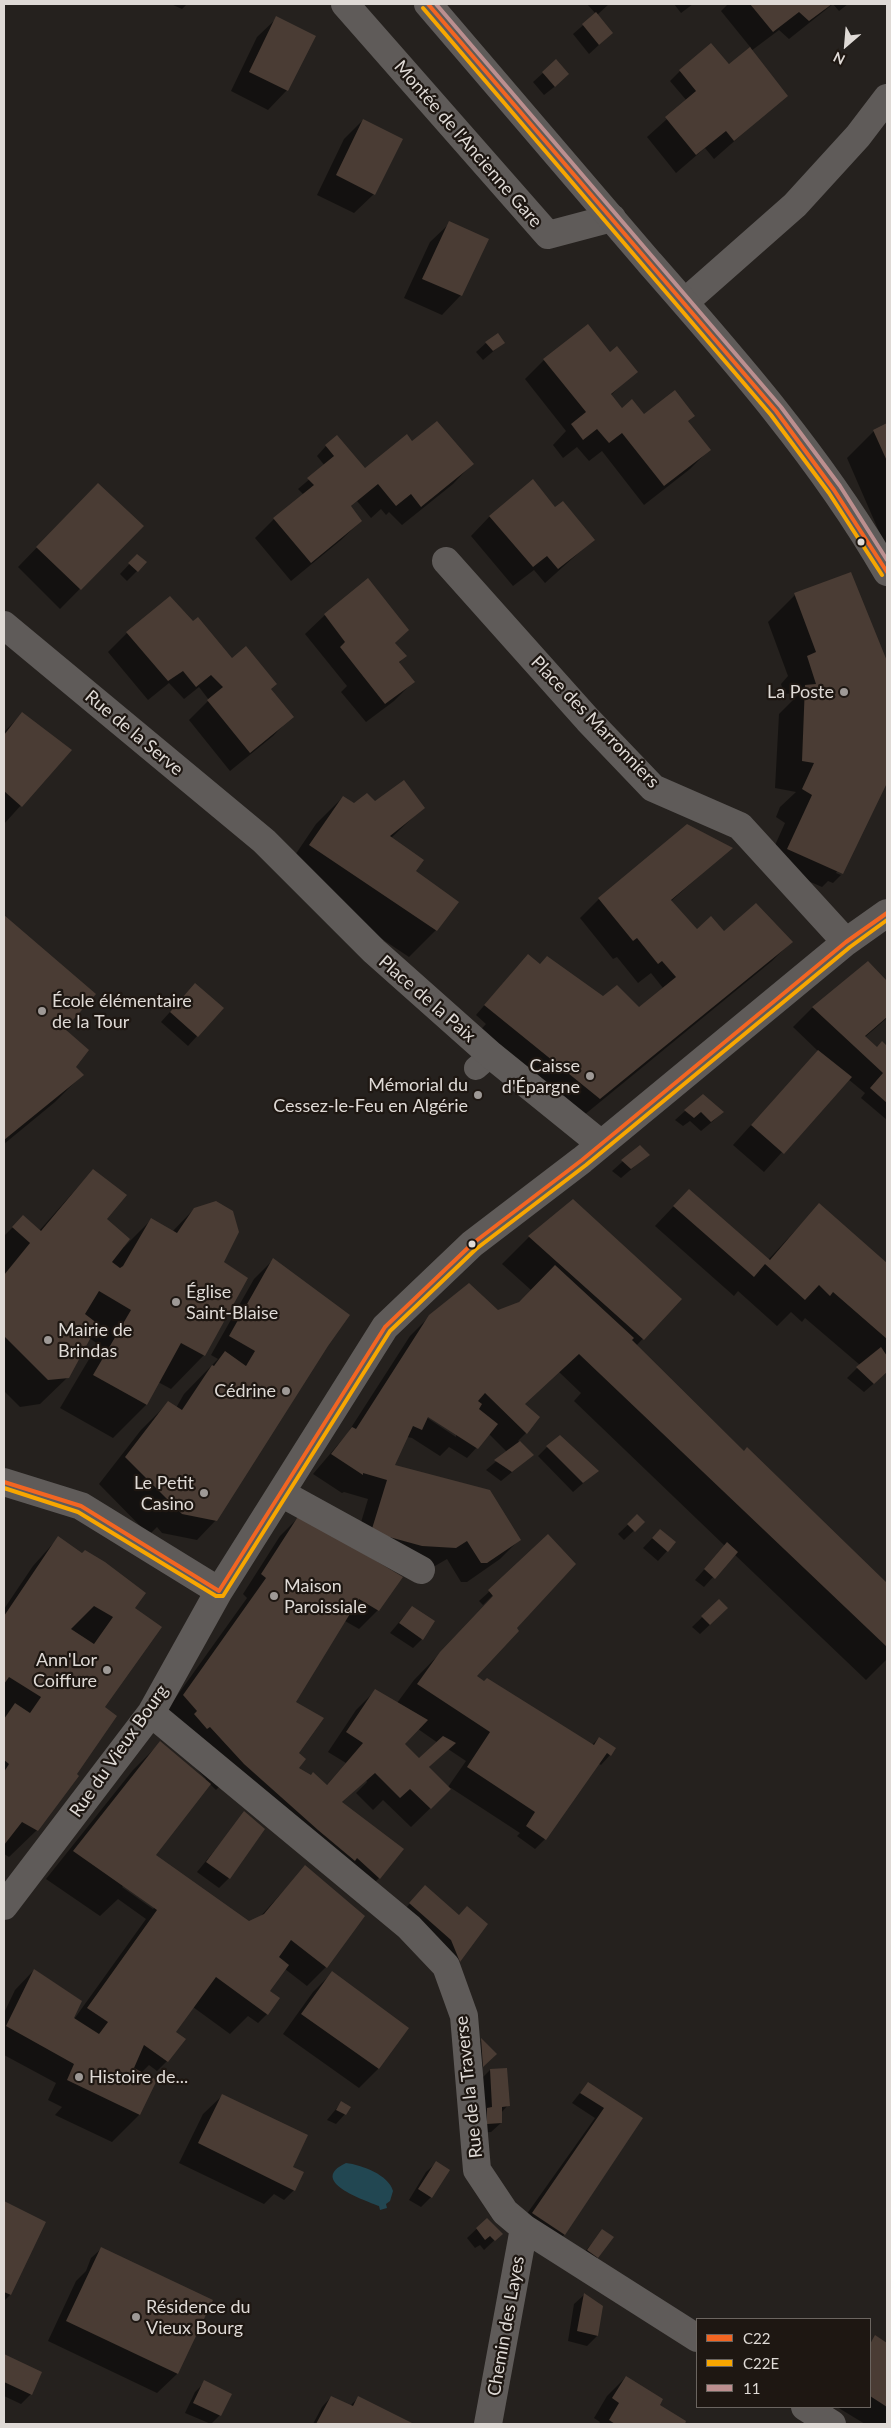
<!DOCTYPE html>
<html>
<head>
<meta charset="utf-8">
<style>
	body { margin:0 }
	#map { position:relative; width:891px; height:2428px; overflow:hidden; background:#25211e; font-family:Lato,sans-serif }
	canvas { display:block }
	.frame { position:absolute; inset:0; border:5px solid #dfdad6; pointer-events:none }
	.legend { position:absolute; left:696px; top:2318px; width:175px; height:90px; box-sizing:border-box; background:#1e1712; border:1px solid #6b6560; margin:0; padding:6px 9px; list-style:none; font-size:15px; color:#dfdad6 }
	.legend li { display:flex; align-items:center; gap:10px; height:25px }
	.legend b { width:25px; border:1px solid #6b6560 }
	.north { position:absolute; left:821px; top:20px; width:50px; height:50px; -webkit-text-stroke:4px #1e1712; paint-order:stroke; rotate:207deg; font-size:14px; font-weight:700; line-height:20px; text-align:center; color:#dfdad6 }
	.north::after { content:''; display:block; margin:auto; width:18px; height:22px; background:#dfdad6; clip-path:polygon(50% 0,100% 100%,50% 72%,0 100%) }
</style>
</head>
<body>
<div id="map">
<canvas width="891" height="2428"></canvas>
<div class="frame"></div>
<ul class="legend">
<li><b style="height:6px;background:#f26522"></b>C22</li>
<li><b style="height:6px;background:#f7a600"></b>C22E</li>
<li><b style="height:6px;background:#bc8f8f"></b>11</li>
</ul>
<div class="north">N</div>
</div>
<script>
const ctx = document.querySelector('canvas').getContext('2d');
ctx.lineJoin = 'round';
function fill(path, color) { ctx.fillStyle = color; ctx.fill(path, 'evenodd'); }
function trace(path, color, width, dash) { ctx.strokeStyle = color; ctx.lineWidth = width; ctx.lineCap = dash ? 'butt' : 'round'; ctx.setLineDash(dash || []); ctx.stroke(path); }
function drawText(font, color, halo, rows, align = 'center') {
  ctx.font = font + ' Lato,sans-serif'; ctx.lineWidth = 4.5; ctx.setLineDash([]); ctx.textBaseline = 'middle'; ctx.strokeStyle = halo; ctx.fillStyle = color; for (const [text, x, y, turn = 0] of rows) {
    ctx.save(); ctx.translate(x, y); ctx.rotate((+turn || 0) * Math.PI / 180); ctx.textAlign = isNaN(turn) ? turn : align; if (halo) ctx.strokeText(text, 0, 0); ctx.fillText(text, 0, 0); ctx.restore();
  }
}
const water = new Path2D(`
	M346 2163C362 2165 389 2175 393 2191L390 2201 386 2204 387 2208 380 2210 379 2206C364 2200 307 2181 346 2163Z`);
const shadow = new Path2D(`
	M171 4H187L182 9Z
	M587 4H609L597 15 612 33 589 54 573 34 596 14Z
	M674 4H693L681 13Z
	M728 4H848L839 11 833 4 789 39 779 30 751 51 756 122 714 159 705 148 676 173 647 137 687 101 670 81 680 71 711 45 730 65 751 48 721 11Z
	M277 18 287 90 268 110 231 91 257 37Z
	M543 73 558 84 544 95 533 82Z
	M363 120 374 194 354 213 317 195 344 139Z
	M450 223 461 295 442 315 404 298 430 242Z
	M486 343H503L483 360 476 352Z
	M544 360 620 386 610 396 620 408 638 421 687 422 709 450 690 469 644 505 602 451 589 461 577 447 563 458 553 445 566 431 525 379Z
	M887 425V550L847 458 874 431Z
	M326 446 365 470 472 464 453 484 402 525 389 512 386 515 381 509 371 518 357 501 350 507 361 521 341 540 291 581 255 538 274 519 304 495 298 489 325 466 317 456Z
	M556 508 593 540 545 583 534 570 513 586 471 536 490 516Z
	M142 526 60 609 18 567 48 536Z
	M137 556 146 562 127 581 120 574Z
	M850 573 887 664 886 782 836 873 841 875 833 883 828 881 822 887 767 863 785 823 776 817 780 807 796 792 775 788 779 714 800 693 784 694 781 684 788 676 768 622 795 595Z
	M368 580 408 630 394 644 405 656 399 663 413 682 394 701 366 722 341 692 347 686 305 634 325 615Z
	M192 624 232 659 270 689 292 716 273 736 230 771 189 720 209 700 199 687 184 699 169 683 148 700 108 652 127 633Z
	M22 714 71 750 4 824V732Z
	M343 797 354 805 374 804 423 808 391 838 414 871 436 930 409 957 283 873 316 824Z
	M731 848 671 901 697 931 791 942 772 961 572 1125 469 1042 486 1024 476 1015 518 966 540 965 603 998 638 1009 663 988 651 973 638 983 617 957 613 959 580 918 599 899Z
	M4 917 94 994 63 1029 74 1067 82 1075 55 1102 4 1144Z
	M868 963 887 983V1018L864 1038 877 1049 882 1043 887 1048V1120L861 1098 865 1093 848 1079 764 1172 733 1145 818 1051 793 1027 812 1008Z
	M186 994 197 1036 188 1046 161 1022Z
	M703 1095 722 1112 713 1121 701 1131 690 1121 683 1126 675 1120Z
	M640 1146 648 1155 621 1178 612 1171Z
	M93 1170 105 1219 124 1247 151 1220 172 1232 194 1209 222 1263 204 1355 171 1389 158 1382 146 1405 113 1438 60 1408 98 1344 89 1338 68 1377 40 1404 20 1407 4 1391V1236L23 1217 39 1231Z
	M689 1190 768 1260 819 1205 887 1264V1372L864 1392 847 1378 860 1365 805 1318 802 1322 791 1312 777 1326 738 1291 734 1296 655 1226Z
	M573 1201 680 1299 636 1346 744 1452 747 1449 887 1584V1659L866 1680 734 1554 704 1587 695 1580 725 1546 574 1401 581 1393 559 1372 523 1404 526 1433 518 1441 533 1455 501 1481 486 1470 507 1452 489 1434 467 1458 449 1447 440 1456 412 1438 407 1437 393 1466 519 1540 500 1559 467 1582H461L447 1559 435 1566 402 1565 364 1554 378 1610 359 1629 345 1621 295 1701 294 1757 297 1768 326 1786 346 1763 328 1752 356 1710 375 1691 397 1703 414 1680 497 1595 495 1593 483 1605 479 1601 512 1571 555 1584 475 1676 592 1745 599 1738 610 1755 601 1765 598 1763 545 1839 535 1849 517 1836 520 1833 451 1788 411 1827 383 1800 373 1810 356 1793 367 1782 366 1780 341 1803 402 1849 379 1878 360 1898 224 1782 216 1790 210 1784 154 1855 249 1923 259 1918 305 1867 326 1967 307 1986 285 1969 269 1990 267 2014 258 2023 248 2016 230 2034 193 2007 175 2033 167 2061 157 2071 149 2065 141 2073 156 2081 139 2115 112 2142 55 2115 62 2107 48 2100 56 2083 4 2055V2013L15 1990 34 1970 72 2022 146 1919 118 1899 100 1916 46 1879 133 1770 160 1743 204 1780 206 1779 193 1765 164 1714 247 1598 243 1594 280 1536 299 1517 353 1549 368 1499 344 1492 342 1493 313 1474 347 1434 410 1336 430 1316 498 1312 518 1303 531 1290 502 1264 529 1237ZM416 1407 456 1434V1437L414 1409ZM418 1729 438 1743 419 1760 403 1744ZM448 1749 466 1761 448 1787 428 1768ZM124 1885 155 1907 153 1909 122 1887Z
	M273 1260 327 1345 216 1520 197 1540 162 1533 157 1527 149 1535 99 1484 141 1430 168 1403 176 1408 184 1394 218 1359 211 1355 254 1279Z
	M547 1447 597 1471 573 1492 538 1456Z
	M637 1516 643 1522 624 1540 618 1534Z
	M660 1530 667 1551 658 1561 643 1548Z
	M58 1538 129 1613 104 1708 37 1830 9 1857 4 1854V1609L33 1566Z
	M719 1601 717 1618 700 1634 692 1627Z
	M412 1607 422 1639 413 1648 390 1633Z
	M245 1813 229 1878 219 1888 197 1872Z
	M416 1896 458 1916 486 1924 460 1961 450 1970 401 1914Z
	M332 1973 407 2028 378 2069 359 2088 283 2034 313 1992Z
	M481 2040 495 2054 474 2075 472 2049Z
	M490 2070 508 2105 501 2113V2123L491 2132 478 2133 480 2080Z
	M588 2083 642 2118 564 2235 545 2254 514 2232 595 2118 572 2103Z
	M223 2095 290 2172 294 2190 284 2200 274 2194 264 2204 179 2163 203 2114Z
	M341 2103 345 2114 336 2124 327 2120Z
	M436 2163 431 2197 421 2207 409 2200 426 2172Z
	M4 2203 44 2222 10 2295 4 2301Z
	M487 2219 501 2234 484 2250 480 2245 475 2248 467 2238Z
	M602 2231 598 2257 588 2267 578 2260Z
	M101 2249 211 2301 177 2374 157 2393 48 2341 76 2281 86 2271 91 2258Z
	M584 2295 601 2307 597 2336 587 2346 568 2341 574 2304Z
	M876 2337 887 2344V2424H865L837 2407H870V2343Z
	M4 2355 41 2373 31 2394 21 2404 4 2396Z
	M626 2377 658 2405 685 2422 683 2424H599L600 2422 594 2418 607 2396Z
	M205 2382 220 2415 211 2424 185 2413 195 2392Z
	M331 2397 350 2406 358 2398 411 2424H313L322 2407Z`);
const building = new Path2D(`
	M750 4H832L809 21 799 12 773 32Z
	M596 12 613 33 599 45 582 24Z
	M276 16 316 36 288 91 249 72Z
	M711 43 729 64 750 47 788 96 734 141 726 131 696 155 665 117 696 91 679 70Z
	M556 59 569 74 555 87 542 72Z
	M363 119 403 139 375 195 336 175Z
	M449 221 489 239 462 296 422 279Z
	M588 324 610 352 617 346 638 372 611 394 622 408 632 399 644 414 675 390 695 416 688 421 711 450 664 486 622 433 609 443 597 429 583 440 571 424 586 412 543 359Z
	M498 333 505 343 493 351 485 342Z
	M437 421 474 464 421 507 411 494 396 506 378 484 351 506 362 521 311 563 273 518 314 485 307 478 334 456 325 445 337 435 365 468 407 434 412 441Z
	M887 423V461L873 430Z
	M533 479 555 507 563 501 595 540 558 569 547 556 533 567 489 516Z
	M98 483 144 526 81 590 36 547Z
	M137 554 147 562 138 572 128 563Z
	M851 572 887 661V783L843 874 787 849 812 795 802 789 814 763 802 761 805 685 816 684 807 656 816 652 794 593Z
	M368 578 409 630 395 643 407 656 399 662 415 682 385 704 340 647 345 642 324 614Z
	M170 596 193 621 198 617 232 658 246 646 277 684 271 689 294 717 250 753 207 700 223 687 211 675 196 687 183 671 168 681 126 632Z
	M22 712 72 750 22 807 4 791V735Z
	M404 780 425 808 390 836 424 860 416 871 459 902 437 931 309 845 343 796 354 803 367 793 375 801Z
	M687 824 733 848 671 900 697 929 711 916 724 931 756 903 793 942 600 1099 484 1005 528 954 540 964 547 956 603 996 617 985 639 1007 676 977 662 961 658 964 637 938 633 941 598 898Z
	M4 915 96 994 65 1029 89 1050 76 1067 84 1075 4 1140Z
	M868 961 887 981V1017L865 1036 877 1047 882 1041 887 1046V1103L870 1088 883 1073 812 1007Z
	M195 983 224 1008 198 1037 170 1012Z
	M818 1050 852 1077 784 1154 751 1125Z
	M703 1094 724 1112 711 1122 701 1112 694 1118 684 1110Z
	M640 1145 650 1155 631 1169 621 1160Z
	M93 1169 127 1195 107 1219 130 1239 112 1262 120 1268 123 1266 151 1218 177 1233 194 1208 216 1201 233 1211 239 1232 224 1262 248 1278 205 1356 181 1343 147 1405 93 1375 131 1310 99 1291 85 1314 98 1324 69 1378 48 1380 4 1336V1275L30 1243 12 1227 23 1215 41 1231Z
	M689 1189 770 1260 819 1203 887 1263V1339L833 1292 830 1296 819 1285 805 1300 765 1264 754 1277 673 1206Z
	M573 1199 682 1299 644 1340 528 1236Z
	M273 1258 350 1315 328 1346 217 1521 182 1514 125 1457 168 1401 182 1410 212 1365 214 1366 225 1351 246 1366 255 1351 229 1336Z
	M555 1265 634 1338 632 1340 744 1451 747 1447 887 1583V1647L579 1354 525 1404 540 1417 527 1434 485 1393 478 1401 482 1404 479 1409 498 1424 478 1449 428 1417 422 1430 413 1426 395 1465 490 1490 521 1540 487 1563H481L467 1541 456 1548 422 1546 371 1532 387 1480 363 1473V1475L331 1454 352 1427 356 1429 429 1315 469 1283 498 1310 519 1302Z
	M881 1347 887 1356V1372L874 1384 856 1367Z
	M560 1435 599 1471 583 1483 546 1446Z
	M520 1441 534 1455 512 1472 494 1460Z
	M637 1514 645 1522 635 1532 627 1524Z
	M299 1515 403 1577 379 1611 359 1599 296 1702 324 1718 299 1753 306 1759 299 1768 311 1775 313 1772 327 1785 363 1743 346 1732 375 1689 428 1720 405 1744 419 1758 443 1736 456 1743 429 1767 451 1789 431 1809 410 1789 400 1798 375 1773 342 1802 404 1849 380 1879 357 1858 355 1861 318 1830 244 1764 210 1727 207 1729 194 1714 197 1711 183 1695 266 1578 261 1574Z
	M660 1529 676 1542 668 1552 652 1538Z
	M548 1534 576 1564 517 1628 519 1631 477 1676 484 1681 487 1678 594 1745 599 1737 616 1748 611 1756 607 1753 546 1840 526 1826 535 1812 467 1767 490 1732 417 1684 440 1652 493 1596 488 1590Z
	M58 1536 82 1553 85 1550 105 1562 146 1593 135 1608 162 1627 105 1707 117 1716 77 1774 79 1776 38 1831 22 1822 4 1845V1772L9 1764 4 1760V1719L15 1703 30 1713 41 1697 9 1677 4 1684V1616ZM94 1606 113 1617 94 1644 71 1629Z
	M727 1542 738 1552 715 1579 704 1569Z
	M719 1599 728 1608 710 1625 701 1616Z
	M412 1606 435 1621 423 1640 399 1623Z
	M160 1741 211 1784 156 1855 249 1921 264 1914 305 1865 365 1916 327 1968 291 1940 279 1957 289 1965 270 1991 280 1998 268 2015 216 1977 176 2032 186 2039 168 2062 144 2045 134 2068 157 2080 140 2115 67 2080 74 2064 6 2026 34 1969 82 2001 74 2018 99 2034 108 2022 87 2008 157 1910 73 1851Z
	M244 1811 265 1829 230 1879 206 1862Z
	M425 1885 459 1915 467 1906 488 1924 460 1962 451 1940 409 1903Z
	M332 1971 409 2028 379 2069 301 2014Z
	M481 2038 497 2054 483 2067Z
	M507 2068 510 2106 502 2107V2123L487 2124V2108L492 2107 490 2069Z
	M588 2082 643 2118 565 2235 532 2213 604 2108 580 2093Z
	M222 2094 308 2135 293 2167 304 2172 295 2191 198 2143Z
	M341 2101 351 2107 346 2115 336 2110Z
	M436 2161 450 2170 432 2198 418 2189Z
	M4 2201 46 2222 11 2295 4 2292Z
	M487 2218 503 2234 495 2241 490 2236 485 2240 476 2228Z
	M602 2229 614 2237 598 2258 587 2250Z
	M101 2247 213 2300 178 2374 66 2321Z
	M584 2293 603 2306 598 2336 577 2331Z
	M875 2335 887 2343V2407L870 2396V2344Z
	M4 2354 42 2372 32 2395 4 2382Z
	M626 2376 663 2399 660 2405 686 2421 685 2424H615L609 2420 619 2403 612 2398Z
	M204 2380 232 2394 221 2416 193 2403Z
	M331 2396 353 2406 358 2396 414 2424H316Z`);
const pedestrian = new Path2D(`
	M476 1068 491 1055`);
const minor = new Path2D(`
	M345 4 548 235 612 218
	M685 302 795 205 858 136 887 98
	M446 561 588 720 653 788 740 826 846 942
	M4 625 264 841 374 951 491 1055 601 1144
	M4 1482 81 1506 219 1591
	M281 1493 421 1570
	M151 1713 409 1927 446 1966 464 2016 477 2170 505 2212 524 2228 697 2338
	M4 1906 151 1713 219 1591 385 1327 472 1244 582 1160 846 942 887 913
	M805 2407 832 2424
	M488 2424 524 2228`);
const tertiary = new Path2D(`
	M428 4C502 90 575 176 649 262 735 360 822 459 887 572`);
const bus1 = new Path2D(`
	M428 4 776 411 834 490 887 572
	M4 1482 81 1506 219 1591 385 1327 472 1244 582 1160 846 942 887 913`);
const bus2 = new Path2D(`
	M423 8 771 415 829 493 882 575
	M4 1488 78 1512 216 1596H223L390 1331 476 1249 586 1165 850 947 887 920`);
const bus3 = new Path2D(`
	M436 4 781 407 840 486 887 560`);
const markers = [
	[861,542,4.5,"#dfdad6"],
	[844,692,5,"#9e9996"],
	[42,1011,5,"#9e9996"],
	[590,1076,5,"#9e9996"],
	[478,1095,5,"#9e9996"],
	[472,1244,4.5,"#dfdad6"],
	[176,1302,5,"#9e9996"],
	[48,1340,5,"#9e9996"],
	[286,1391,5,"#9e9996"],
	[204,1493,5,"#9e9996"],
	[274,1596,5,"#9e9996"],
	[107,1670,5,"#9e9996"],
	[79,2077,5,"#9e9996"],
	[136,2317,5,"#9e9996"]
];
const streetNames = [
	["Montée de l'Ancienne Gare",468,144,49],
	["Place des Marronniers",595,722,46],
	["Rue de la Serve",134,733,40],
	["Place de la Paix",427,999,41],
	["Rue du Vieux Bourg",119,1751,-55],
	["Rue de la Traverse",469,2087,-96],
	["Chemin des Layes",506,2326,-80]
];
const poiNames = [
	["La Poste",834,692],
	["École élémentaire",52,1001,"left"],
	["de la Tour",52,1022,"left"],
	["Caisse",580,1066],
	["d'Épargne",580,1087],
	["Mémorial du",468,1085],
	["Cessez-le-Feu en Algérie",468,1106],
	["Église",186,1292,"left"],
	["Saint-Blaise",186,1313,"left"],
	["Mairie de",58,1330,"left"],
	["Brindas",58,1351,"left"],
	["Cédrine",276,1391],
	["Le Petit",194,1483],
	["Casino",194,1504],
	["Maison",284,1586,"left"],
	["Paroissiale",284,1607,"left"],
	["Ann'Lor",97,1660],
	["Coiffure",97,1681],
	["Histoire de...",89,2077,"left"],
	["Résidence du",146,2307,"left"],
	["Vieux Bourg",146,2328,"left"]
];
fill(water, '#224752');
fill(shadow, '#0007');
fill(building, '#4a3c34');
trace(pedestrian, '#5f5b59', 24);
trace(minor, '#5f5b59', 28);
trace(tertiary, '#5f5b59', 28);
trace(bus1, '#f26522', 4);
trace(bus2, '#f7a600', 4);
trace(bus3, '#bc8f8f', 4);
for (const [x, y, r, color] of markers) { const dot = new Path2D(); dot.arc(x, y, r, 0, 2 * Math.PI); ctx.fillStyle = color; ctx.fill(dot); trace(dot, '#1e1712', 2); }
drawText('18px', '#dfdad6', '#1e1712', streetNames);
drawText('18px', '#dfdad6', '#1e1712', poiNames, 'right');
</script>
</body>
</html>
